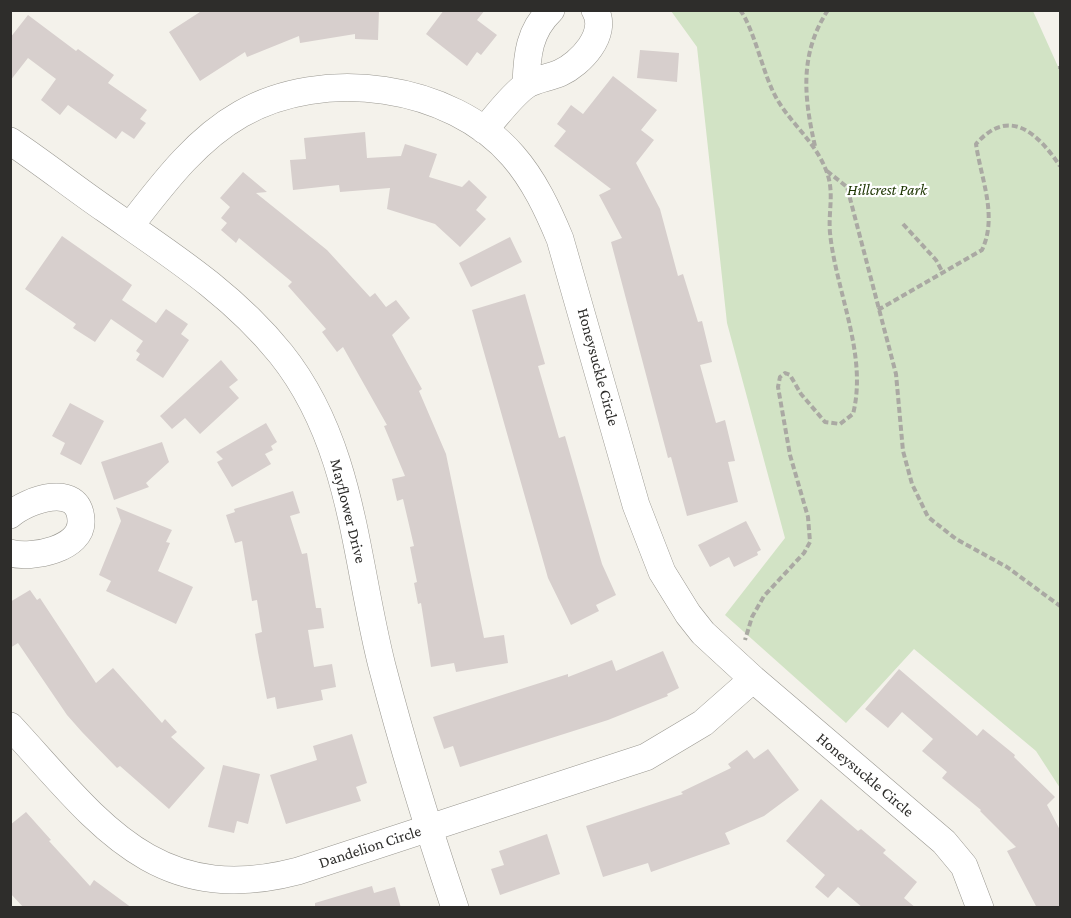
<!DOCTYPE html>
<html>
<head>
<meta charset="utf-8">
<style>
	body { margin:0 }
	#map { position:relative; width:1071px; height:918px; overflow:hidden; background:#f4f2eb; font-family:"Crimson Pro",serif }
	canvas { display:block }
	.frame { position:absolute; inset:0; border:12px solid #2e2d2b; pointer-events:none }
</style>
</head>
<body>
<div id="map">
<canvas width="1071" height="918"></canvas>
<div class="frame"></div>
</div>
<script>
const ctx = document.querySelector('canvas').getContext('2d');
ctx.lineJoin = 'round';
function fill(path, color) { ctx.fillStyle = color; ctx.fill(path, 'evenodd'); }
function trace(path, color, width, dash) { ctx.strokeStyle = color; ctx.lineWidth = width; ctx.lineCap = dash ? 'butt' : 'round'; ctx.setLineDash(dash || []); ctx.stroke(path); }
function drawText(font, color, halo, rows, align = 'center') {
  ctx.font = font + ' "Crimson Pro",serif'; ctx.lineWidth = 4.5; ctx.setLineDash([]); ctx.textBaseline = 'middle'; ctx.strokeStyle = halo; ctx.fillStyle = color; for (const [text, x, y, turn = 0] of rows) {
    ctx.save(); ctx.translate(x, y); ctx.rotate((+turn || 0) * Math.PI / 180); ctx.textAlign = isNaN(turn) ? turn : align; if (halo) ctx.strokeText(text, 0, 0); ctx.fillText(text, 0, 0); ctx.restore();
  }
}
const green = new Path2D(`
	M671 11H1033L1060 71V788L1036 751 914 649 846 723 725 615 785 538 727 323 697 47Z`);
const building = new Path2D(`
	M203 10H379L378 40 355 39V34L300 43 299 36 247 57 245 52 200 81 169 32Z
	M444 10H485L477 20 497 35 481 55 477 52 467 66 426 34Z
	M28 15 76 51 78 49 114 75 108 83 147 110 140 119 146 123 134 139 122 131 116 139 68 105 60 115 41 100 56 79 28 58 10 81V38Z
	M640 50 679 53 677 82 637 78Z
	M613 76 657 110 641 130 654 140 636 163 660 209 678 276 683 274 698 322 702 321 712 362 700 365 716 423 725 420 735 461 728 462 738 502 687 516 671 457 668 458 611 242 622 238 599 195 611 189 554 146 566 131 557 124 571 105 583 114Z
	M365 132 367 158 401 156 405 144 437 154 429 177 462 187 469 180 487 197 476 210 486 219 460 247 435 224 387 209 390 188 340 192 339 185 293 190 290 160 306 159 304 138Z
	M243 172 267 192 256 193 327 250 370 297 375 293 386 307 396 300 410 318 392 335 422 389 419 391 446 454 484 638 504 635 508 663 456 672 454 663 431 667 421 603 418 604 414 583 417 582 410 547 414 546 403 499 397 501 392 479 405 476 384 426 387 425 343 347 337 352 322 332 326 329 288 286 292 282 239 238 236 243 221 230 227 223 221 218 230 207 220 198Z
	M62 236 132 285 122 300 156 323 166 309 188 324 181 334 189 340 163 378 136 360 140 354 136 351 143 341 111 319 95 342 73 328 76 324 25 289Z
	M510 237 522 262 471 287 459 263Z
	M525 294 545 364 538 366 559 438 565 436 602 564 616 595 596 605 599 611 571 625 548 578 472 310Z
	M221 360 238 380 229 387 239 398 200 434 185 418 172 429 160 416Z
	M70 403 104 421 81 465 60 454 65 443 52 436Z
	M266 423 277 442 271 446 273 450 265 454 271 464 232 487 217 462 223 459 216 452Z
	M162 442 169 462 146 483 149 487 114 500 101 462Z
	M293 491 300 513 290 516 302 554 307 553 316 608H321L324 628 308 630 314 667 332 664 336 687 321 690 323 700 277 709 275 697 267 699 258 652 255 634 262 632 257 600 252 601 242 541 235 543 226 515 235 512 234 509Z
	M116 507 172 530 166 542 170 543 158 571 193 587 176 624 106 591 111 581 99 575 121 521Z
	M746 521 761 550 757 552 758 555 734 567 729 557 710 567 698 545Z
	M30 590 37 600 40 598 96 683 113 668 162 723 165 719 177 732 171 737 205 768 169 809 120 766 117 768 82 732 67 715 18 643 10 648V602Z
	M663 651 679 688 667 694 668 696 608 720 460 767 453 746 444 749 433 717 568 674V677L612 660 616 671Z
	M899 669 977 736 983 729 1015 755 1014 757 1055 797 1047 805 1060 830V908H1037L1007 851 1016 847 980 811 981 810 942 778 947 772 922 751 933 739 902 712 888 728 865 709Z
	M352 734 367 783 356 787 361 801 286 824 270 775 317 760 313 746Z
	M768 749 799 790 764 816 725 833 730 844 651 872 648 863 603 877 586 826 683 794 681 792 731 768 728 764 747 750 754 759Z
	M223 765 260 774 248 824 237 821 234 833 208 827Z
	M821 799 858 831 861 829 886 850 883 853 917 882 904 898 916 908H863L838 887 828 898 815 887 825 875 786 841Z
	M26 812 51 840 49 841 90 886 94 880 132 908H24L10 893V825Z
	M547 834 560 874 500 895 491 869 504 865 499 851Z
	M372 886 374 893 395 887 401 908H315V903Z`);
const path = new Path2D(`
	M740 10C752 25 762 67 771 87 784 119 813 137 826 170 835 192 828 211 830 233 836 292 868 355 853 414L840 424 825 422 801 394 790 375 785 373 780 377 778 387 790 455 808 517 810 542 804 553 764 596 752 617 745 640
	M1060 66V69
	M815 146C804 98 799 54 828 10
	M827 171 847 187 896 374 903 451 912 484 928 517 956 539 1007 567 1060 606
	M903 224 936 260 943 273
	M878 310 982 250C998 216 981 179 976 144 1010 105 1039 135 1060 166`);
const street = new Path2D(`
	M526 84C527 55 529 31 551 10
	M484 130C497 116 510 97 525 86 534 79 549 78 560 73 580 64 609 34 595 10
	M10 141C43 163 73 187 105 209 168 253 232 293 281 354 353 444 355 560 382 666 403 747 428 828 455 908
	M130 226C162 185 195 140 241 114 323 67 451 84 513 156 534 180 548 210 560 239L636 505 662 572 688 614 703 633 753 679 944 842 964 866 980 908
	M10 515C27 500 79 481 81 520 83 549 32 559 10 553
	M10 726C97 820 154 909 298 871L646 757 703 723 753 679`);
const parkNames = [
	["Hillcrest Park",887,190]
];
const streetNames = [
	["Honeysuckle Circle",598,367,75],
	["Mayflower Drive",348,511,76],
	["Honeysuckle Circle",865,775,40],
	["Dandelion Circle",370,847,-18]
];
fill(green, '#d2e3c5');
fill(building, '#d7cfcd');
trace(street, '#9a9891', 28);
trace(path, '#aaa9a3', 4, [6, 3]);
trace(street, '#fff', 27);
drawText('italic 16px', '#1d3502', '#fff', parkNames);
drawText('16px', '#2e2d2b', '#fff', streetNames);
</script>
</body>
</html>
